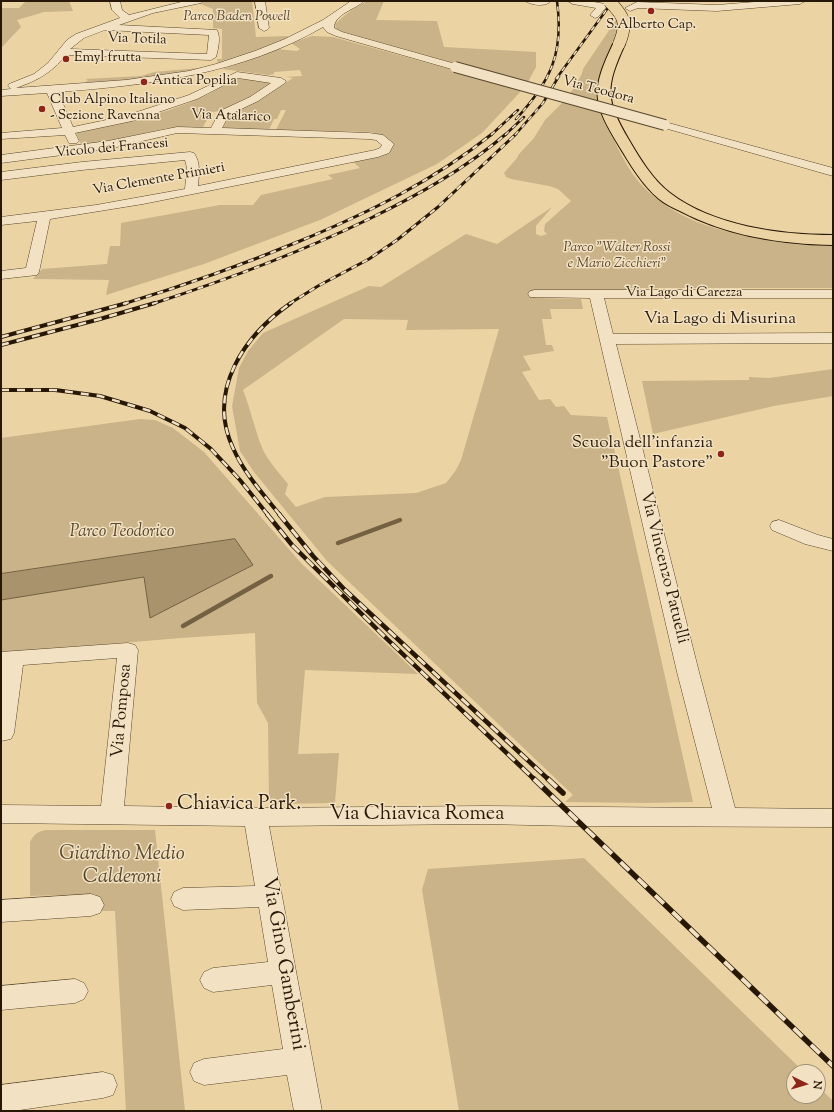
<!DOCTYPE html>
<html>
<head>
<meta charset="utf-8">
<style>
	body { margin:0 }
	#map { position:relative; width:834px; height:1112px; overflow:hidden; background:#ebd3a3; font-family:"Sorts Mill Goudy",serif }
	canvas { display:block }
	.frame { position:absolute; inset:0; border:2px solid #271705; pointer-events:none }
	.north { position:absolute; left:786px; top:1064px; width:40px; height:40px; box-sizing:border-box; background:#f2e2c3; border:1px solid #a19177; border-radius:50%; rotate:95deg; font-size:11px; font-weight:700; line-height:16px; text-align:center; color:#271705 }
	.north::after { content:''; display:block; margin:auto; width:14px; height:18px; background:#8f2418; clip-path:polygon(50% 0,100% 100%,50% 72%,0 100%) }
</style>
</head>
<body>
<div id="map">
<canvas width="834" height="1112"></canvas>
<div class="frame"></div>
<div class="north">N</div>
</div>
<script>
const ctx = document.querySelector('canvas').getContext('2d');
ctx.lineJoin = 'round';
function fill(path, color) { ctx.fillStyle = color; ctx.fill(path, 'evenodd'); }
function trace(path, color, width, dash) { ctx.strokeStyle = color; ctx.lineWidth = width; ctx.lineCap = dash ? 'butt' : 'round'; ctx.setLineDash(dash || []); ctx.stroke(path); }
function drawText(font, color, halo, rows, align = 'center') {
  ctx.font = font + ' "Sorts Mill Goudy",serif'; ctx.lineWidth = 3; ctx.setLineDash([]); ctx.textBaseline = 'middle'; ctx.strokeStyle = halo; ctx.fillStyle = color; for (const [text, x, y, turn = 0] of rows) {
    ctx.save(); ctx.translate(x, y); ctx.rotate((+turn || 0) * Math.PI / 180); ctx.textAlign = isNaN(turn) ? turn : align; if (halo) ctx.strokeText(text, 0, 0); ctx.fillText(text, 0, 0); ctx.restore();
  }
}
const green = new Path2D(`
	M26 1H69L73 11 44 12 17 20 21 27 1 48V8H19Z
	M207 1H252L256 37 288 36 286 40 218 65 217 59H222V29L213 28V9L198 3Z
	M368 1H384L376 20 437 21 444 47 536 52V67L527 84 340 31 336 29 335 24C345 15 355 6 368 1Z
	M616 20 620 21 614 44 610 48C602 68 593 83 599 104L569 96C572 89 583 75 583 69Z
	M312 36 333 37 523 89 482 133 437 164 320 220 204 264 106 295 109 280 33 279 42 269 107 264 110 246H120L121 223 220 205H253L261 195 333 179 328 175 360 168 351 160 389 151 394 144 386 137 371 132 276 130 286 110H281L277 119H274L269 130 223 128 230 114 258 100 293 78 286 77 302 76 300 70 274 72V74L269 75 222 69 277 49 297 51 300 49 291 43Z
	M210 67 211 68C169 75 128 82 86 82L88 80 85 79 141 76 154 72Z
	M236 78 275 82C257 95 234 112 211 112L203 127 168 128 82 147 76 132C129 123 191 109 236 78Z
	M565 100 600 110C612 134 622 162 639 182 688 237 765 239 833 245V288H630V291H535L536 298 581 299 583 309H550L552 319H542L546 345H552L554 351 523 356 531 370 522 372 539 400 550 399 556 407 564 406 571 415 607 417 693 802 648 803 565 802 573 795 327 561 254 472 240 451 232 406 239 368 248 351 263 333 369 286 381 287 466 234 497 244 552 207 536 226V234L541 236 547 234 544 231 545 224 571 201 558 189 549 186 511 179 506 177 504 173 517 158 519 154 534 138 545 120ZM344 319 408 320 406 330 499 329 461 460 456 470 446 483 416 493 325 497 296 507 285 494 288 484C280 474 270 463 264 452 255 432 251 410 243 390Z
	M833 369V396L774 406 653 434 642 381 749 380V377L769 378Z
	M140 419 155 420 173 428 204 452 301 563 418 674 305 670 298 754 339 753 335 803 269 804 268 723 257 703 255 633 181 638 1 653V438Z
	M47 830H155L185 1111H126L115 911H96L95 894 30 896V842C34 834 38 831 47 830Z
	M584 858 804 1072H794V1096H818V1086L833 1101V1111H459L422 890 428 869Z`);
const water = new Path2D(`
	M235 539 253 565 150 618 144 577 1 600V574Z`);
const stream = new Path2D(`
	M338 543 400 520
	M183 626 271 576`);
const minor = new Path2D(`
	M110 1H120L122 10 129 15 185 1H203L201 3 153 13 119 25 217 30C221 38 218 49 216 57L211 60 66 55C50 74 38 80 16 88L126 80 189 71 216 64 255 51 285 39 323 20 351 1H364C356 9 334 14 334 28L342 32 459 65 460 67 455 70 336 36 327 32 323 27C242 74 150 85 58 92L73 127 125 116 189 95 237 72 281 78 286 81 285 83 258 101 229 115 222 128 369 133 383 135 394 144 389 153 378 157 143 204 50 219 39 272 37 275 1 279V271L26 268 37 221 1 225V217L96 205 185 189 187 168 185 160 82 170 1 180V172L82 162 190 152 194 153C201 163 199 175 198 186L375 150 380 148 382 145 376 140 369 139 177 133 108 149 1 163V155L108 141 177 127 211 128 220 111 250 97 271 83 238 78 197 99 132 121 75 133 79 141 77 143H69L65 135 1 139V133L62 128 47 93 1 96V90L11 89 8 86 9 84 34 74 48 63 67 40 76 34 120 18 112 10ZM105 30 209 35 207 54 70 49 84 38Z
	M255 1H265L269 28 267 30 264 31 259 28Z
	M525 1H549L550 2C544 7 531 5 525 1Z
	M568 1H589L605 4 607 6 598 17 595 18 590 15 596 8 573 4Z
	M767 1H805L800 4 717 11 638 8 630 11 625 8 637 2 717 5Z
	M665 122 833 168V176L661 127 659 125 661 123Z
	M535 290H833V298H604L613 334 833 333V343L616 344 699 672 735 808 833 809V827L573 826 485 824 269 826 322 1111H294L287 1075 204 1085 194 1081 190 1072 194 1063 204 1059 283 1049 272 985 213 992 204 988 200 980 204 972 213 968 268 962 259 907 183 910 174 906 171 899 174 892 183 888 255 886 245 826 1 823V805L101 806 117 658 23 665 14 733 11 739 1 741 2 666H1V652L128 643 135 645 138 650 124 806 255 808 485 806 712 808 677 672 590 298 530 297 528 294 530 291Z
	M779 520 818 535 833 539V551L805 544 772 530 770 526 772 522Z
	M91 894 100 897 104 905 100 913 91 916 1 922V900Z
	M75 979 84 983 88 991 84 999 75 1003 1 1010V986Z
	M103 1072 113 1075 117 1085 113 1095 103 1098 13 1111H1V1085Z`);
const major = new Path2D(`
	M619 41 623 42 625 44C605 88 605 99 629 140 640 159 653 180 670 193 713 226 781 235 833 235V245C781 244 727 236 680 211 673 208 665 204 659 199 642 185 630 164 619 146 592 102 591 90 613 44L615 42Z`);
const railFar4 = new Path2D(`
	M556 79 613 1
	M516 119C551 81 564 53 557 1
	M491 135 518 110
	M505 135 524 117
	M515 135 543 103 559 76`);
const railFar3 = new Path2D(`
	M123 304C183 286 242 265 300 241 370 212 433 181 492 134
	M152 304C226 280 299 253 369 219 418 195 465 169 506 134
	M289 304 318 286 369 259 397 240 438 207 516 134`);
const railFar2 = new Path2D(`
	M1 337 127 303
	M1 345 100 319 155 303
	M1 390H55L100 396 150 411 185 428 211 449 240 480 268 515
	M280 515C263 494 244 473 233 448 206 390 245 335 291 303`);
const railFar1 = new Path2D(`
	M267 514 292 545 387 639 535 780
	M279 514 313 556 344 589 549 780`);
const rail = new Path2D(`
	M534 779 833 1066
	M548 779 563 793`);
const minorBridge = new Path2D(`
	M455 67 665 125`);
const majorBridge = new Path2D(`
	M609 1C624 16 628 23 619 44`);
const markers = [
	[651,11,4,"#8f2418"],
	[66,59,4,"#8f2418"],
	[144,82,4,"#8f2418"],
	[42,109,4,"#8f2418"],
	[721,454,4,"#8f2418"],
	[169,806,4,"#8f2418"]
];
const farParknames = [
	["Parco Baden Powell",237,18],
	["Parco \"Walter Rossi",617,249],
	["e Mario Zicchieri\"",617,265]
];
const farPoinames = [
	["S.Alberto Cap.",651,26,"center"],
	["Emyl frutta",74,59],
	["Antica Popilia",152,82],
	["Club Alpino Italiano",50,101],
	["- Sezione Ravenna",50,117]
];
const farStreetnames = [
	["Via Totila",137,40,2],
	["Via Teodora",598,91,15],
	["Via Atalarico",231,117,2],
	["Vicolo dei Francesi",112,149,-5],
	["Via Clemente Primieri",159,180,-10],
	["Via Lago di Carezza",684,294]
];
const streetNames = [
	["Via Lago di Misurina",720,320],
	["Via Vincenzo Patuelli",663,568,76],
	["Via Pomposa",123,711,-85]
];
const poiNames = [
	["Scuola dell'infanzia",713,444],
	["\"Buon Pastore\"",713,464]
];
const parkNames = [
	["Parco Teodorico",122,533]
];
const nearPoinames = [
	["Chiavica Park.",177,806]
];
const nearStreetnames = [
	["Via Chiavica Romea",417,816],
	["Via Gino Gamberini",282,964,80]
];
const nearParknames = [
	["Giardino Medio",122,856],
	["Calderoni",122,879]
];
fill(green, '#cab388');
fill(water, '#a8936d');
trace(water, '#746143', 1);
trace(stream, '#746143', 4.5);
trace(minor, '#58462c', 1);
trace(major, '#271705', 2);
fill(minor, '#f2e2c3');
fill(major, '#ebd3a3');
trace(railFar4, '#271705', 2.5);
trace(railFar3, '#271705', 3);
trace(railFar2, '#271705', 4);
trace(railFar1, '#271705', 4.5);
trace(rail, '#271705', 5.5);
trace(railFar4, '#f2e2c3', 1.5, [5]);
trace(railFar3, '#f2e2c3', 2, [6]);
trace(railFar2, '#f2e2c3', 2.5, [8]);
trace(railFar1, '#f2e2c3', 3, [10]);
trace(rail, '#f2e2c3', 4, [12]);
trace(minorBridge, '#58462c', 12, []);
trace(majorBridge, '#271705', 13, []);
trace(minorBridge, '#f2e2c3', 10);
trace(majorBridge, '#ebd3a3', 12);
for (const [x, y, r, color] of markers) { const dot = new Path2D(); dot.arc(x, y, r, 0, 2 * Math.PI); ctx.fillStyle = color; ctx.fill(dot); trace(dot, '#f2e2c3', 1.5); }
drawText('italic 14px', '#58462c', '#f2e2c3', farParknames);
drawText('14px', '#271705', '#f2e2c3', farPoinames, 'left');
drawText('14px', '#271705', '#f2e2c3', farStreetnames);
drawText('17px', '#271705', '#f2e2c3', streetNames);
drawText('17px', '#271705', '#f2e2c3', poiNames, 'right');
drawText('italic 17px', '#58462c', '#f2e2c3', parkNames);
drawText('20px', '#271705', '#f2e2c3', nearPoinames, 'left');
drawText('20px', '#271705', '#f2e2c3', nearStreetnames);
drawText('italic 20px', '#58462c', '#f2e2c3', nearParknames);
</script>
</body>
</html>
